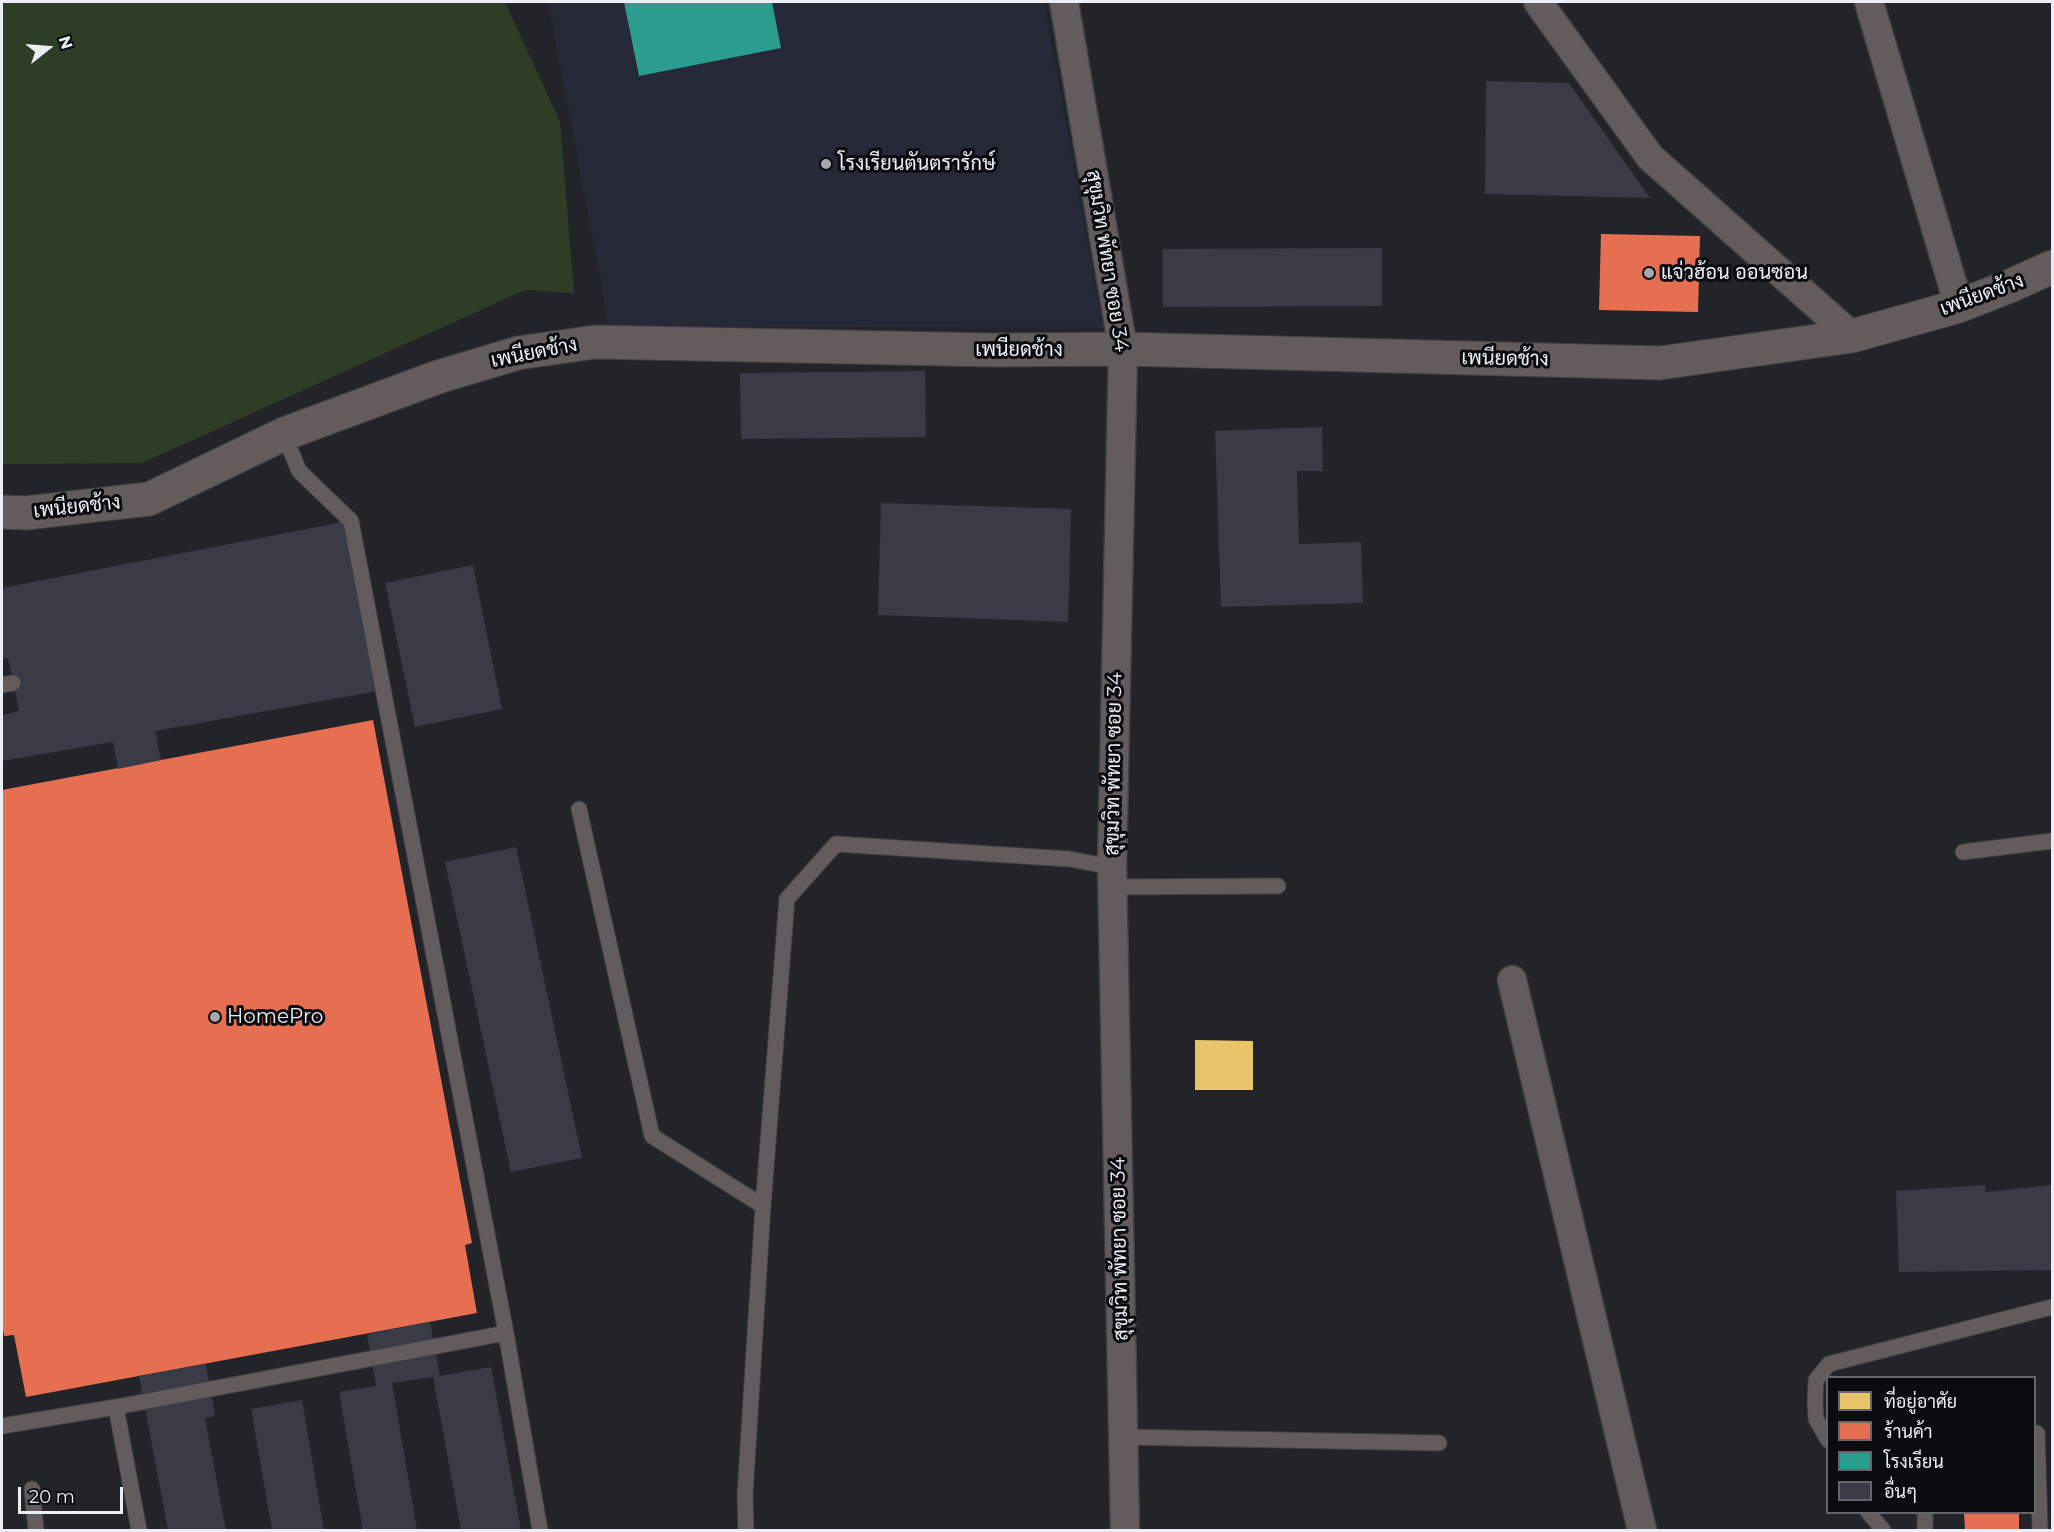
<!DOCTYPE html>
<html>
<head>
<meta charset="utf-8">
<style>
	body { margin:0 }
	#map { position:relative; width:2054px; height:1532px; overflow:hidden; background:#232429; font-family:Montserrat,Sarabun,sans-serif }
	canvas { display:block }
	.frame { position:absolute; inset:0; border:3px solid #eceef5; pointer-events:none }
	.legend { position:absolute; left:1826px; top:1376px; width:210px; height:138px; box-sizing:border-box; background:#0b0c10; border:2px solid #65666c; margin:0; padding:8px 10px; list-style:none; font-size:18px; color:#eceef5 }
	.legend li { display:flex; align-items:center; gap:12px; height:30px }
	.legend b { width:30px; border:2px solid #65666c }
	.north { position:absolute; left:18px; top:18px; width:60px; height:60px; -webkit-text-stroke:4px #0b0c10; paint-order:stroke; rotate:73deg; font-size:16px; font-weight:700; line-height:24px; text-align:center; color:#eceef5 }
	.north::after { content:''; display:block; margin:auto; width:21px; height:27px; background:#eceef5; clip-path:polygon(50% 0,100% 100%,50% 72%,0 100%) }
	.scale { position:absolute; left:18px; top:1487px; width:105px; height:27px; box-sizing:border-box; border:3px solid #eceef5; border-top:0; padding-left:8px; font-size:18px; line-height:21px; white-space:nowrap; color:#eceef5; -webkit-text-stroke:4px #0b0c10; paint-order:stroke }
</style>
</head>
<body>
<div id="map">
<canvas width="2054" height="1532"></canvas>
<div class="frame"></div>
<ul class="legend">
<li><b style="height:16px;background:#e9c46a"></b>ที่อยู่อาศัย</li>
<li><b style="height:16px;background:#e76f51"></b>ร้านค้า</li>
<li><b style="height:16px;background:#2a9d8f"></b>โรงเรียน</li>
<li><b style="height:16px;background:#393b46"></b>อื่นๆ</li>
</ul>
<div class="north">N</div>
<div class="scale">20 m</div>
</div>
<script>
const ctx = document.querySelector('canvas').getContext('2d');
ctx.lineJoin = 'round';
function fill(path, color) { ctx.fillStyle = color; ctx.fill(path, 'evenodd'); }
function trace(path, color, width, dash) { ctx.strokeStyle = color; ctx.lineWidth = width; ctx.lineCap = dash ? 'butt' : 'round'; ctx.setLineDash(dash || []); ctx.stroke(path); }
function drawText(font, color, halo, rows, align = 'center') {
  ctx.font = font + ' Montserrat,Sarabun,sans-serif'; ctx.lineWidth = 6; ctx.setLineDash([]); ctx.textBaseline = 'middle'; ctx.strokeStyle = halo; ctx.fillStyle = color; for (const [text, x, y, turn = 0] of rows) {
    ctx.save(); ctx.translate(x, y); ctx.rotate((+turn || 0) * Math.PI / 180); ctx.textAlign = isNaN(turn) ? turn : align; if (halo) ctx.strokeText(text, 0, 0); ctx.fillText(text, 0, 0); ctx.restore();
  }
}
const built = new Path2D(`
	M548 2H1044L1103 328 609 326Z`);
const green = new Path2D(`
	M2 2H505L560 122 574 293 525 290 142 463 2 464Z`);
const homes = new Path2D(`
	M1195 1040 1253 1041V1090H1195Z`);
const shops = new Path2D(`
	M1601 234 1700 236 1698 312 1599 310Z
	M373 720 472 1243 465 1245 477 1313 26 1397 14 1335 4 1336 2 1323V790Z
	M1964 1512H2019V1530H1965Z`);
const schools = new Path2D(`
	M624 2H772L781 48 639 76Z`);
const building = new Path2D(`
	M1486 81 1569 83 1650 198 1485 194Z
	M1382 248V306L1163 307V249Z
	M925 371 926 437 741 439 740 373Z
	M1322 427 1323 471H1297L1299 544 1361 542 1363 603 1221 607 1215 431Z
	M881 503 1071 509 1068 622 878 615Z
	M343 522 378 691 155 731 161 760 118 769 113 742 2 761V715L19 711 8 658 2 659V588Z
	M473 565 502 709 415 727 385 583Z
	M516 847 582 1158 511 1172 445 862Z
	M1985 1185 1986 1192 2052 1185V1270L1899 1272 1896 1191Z
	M430 1322 440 1376 491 1367 521 1530H461L433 1377 392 1383 417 1530H363L339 1392 376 1386 367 1334Z
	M206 1364 215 1416 205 1418 226 1530H168L139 1376Z
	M302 1400 324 1530H272L251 1409Z`);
const service = new Path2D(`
	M284 434 299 471 351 521 506 1333 540 1530
	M2 685 13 683
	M579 809 652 1136 763 1206
	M1963 852 2052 841
	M1112 887 1278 886
	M116 1407 506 1333
	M2 1426 116 1407 139 1530
	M2034 1433H2037L2040 1530
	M1124 1437 1439 1443
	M1828 1440 1816 1419 1815 1401 1816 1380 1829 1364 2052 1307
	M32 1489 36 1530
	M1868 1512 1883 1530
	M1925 1512V1530
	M746 1530 745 1495 763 1206 787 899 836 844 1069 859 1112 867`);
const minor = new Path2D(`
	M1064 2 1123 349 1112 867 1125 1530
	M1538 2 1650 157 1852 336
	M1869 2 1959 306
	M1512 980 1642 1530`);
const tertiary = new Path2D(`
	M2 512 26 513 149 499 284 434 438 377 518 353 595 342 994 350 1123 349 1660 363 1852 336 1959 306 2010 286 2052 267`);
const markers = [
	[826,164,6,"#a6a7ae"],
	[1649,273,6,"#a6a7ae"],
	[215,1017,6,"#a6a7ae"]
];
const poiNames = [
	["โรงเรียนตันตรารักษ์",838,164],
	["แจ่วฮ้อน ออนซอน",1661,273],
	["HomePro",227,1017]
];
const streetNames = [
	["สุขุมวิท พัทยา ซอย 34",1107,261,81],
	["เพนียดช้าง",1982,295,-20],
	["เพนียดช้าง",1019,350],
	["เพนียดช้าง",534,353,-11],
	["เพนียดช้าง",1505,359,1],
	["เพนียดช้าง",77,507,-6],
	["สุขุมวิท พัทยา ซอย 34",1114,764,-89],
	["สุขุมวิท พัทยา ซอย 34",1120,1249,-91]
];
fill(built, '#262937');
fill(green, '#2e3e26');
fill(homes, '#e9c46a');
fill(shops, '#e76f51');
fill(schools, '#2a9d8f');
fill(building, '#393b46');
trace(service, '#404145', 17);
trace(minor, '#404145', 31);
trace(tertiary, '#404145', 35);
trace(service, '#645c5c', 15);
trace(minor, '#645c5c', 28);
trace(tertiary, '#645c5c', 33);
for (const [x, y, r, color] of markers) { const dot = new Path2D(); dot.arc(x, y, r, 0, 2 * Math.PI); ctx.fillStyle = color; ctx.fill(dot); trace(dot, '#0b0c10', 2); }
drawText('20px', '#eceef5', '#0b0c10', poiNames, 'left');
drawText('20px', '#eceef5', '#0b0c10', streetNames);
</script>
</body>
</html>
